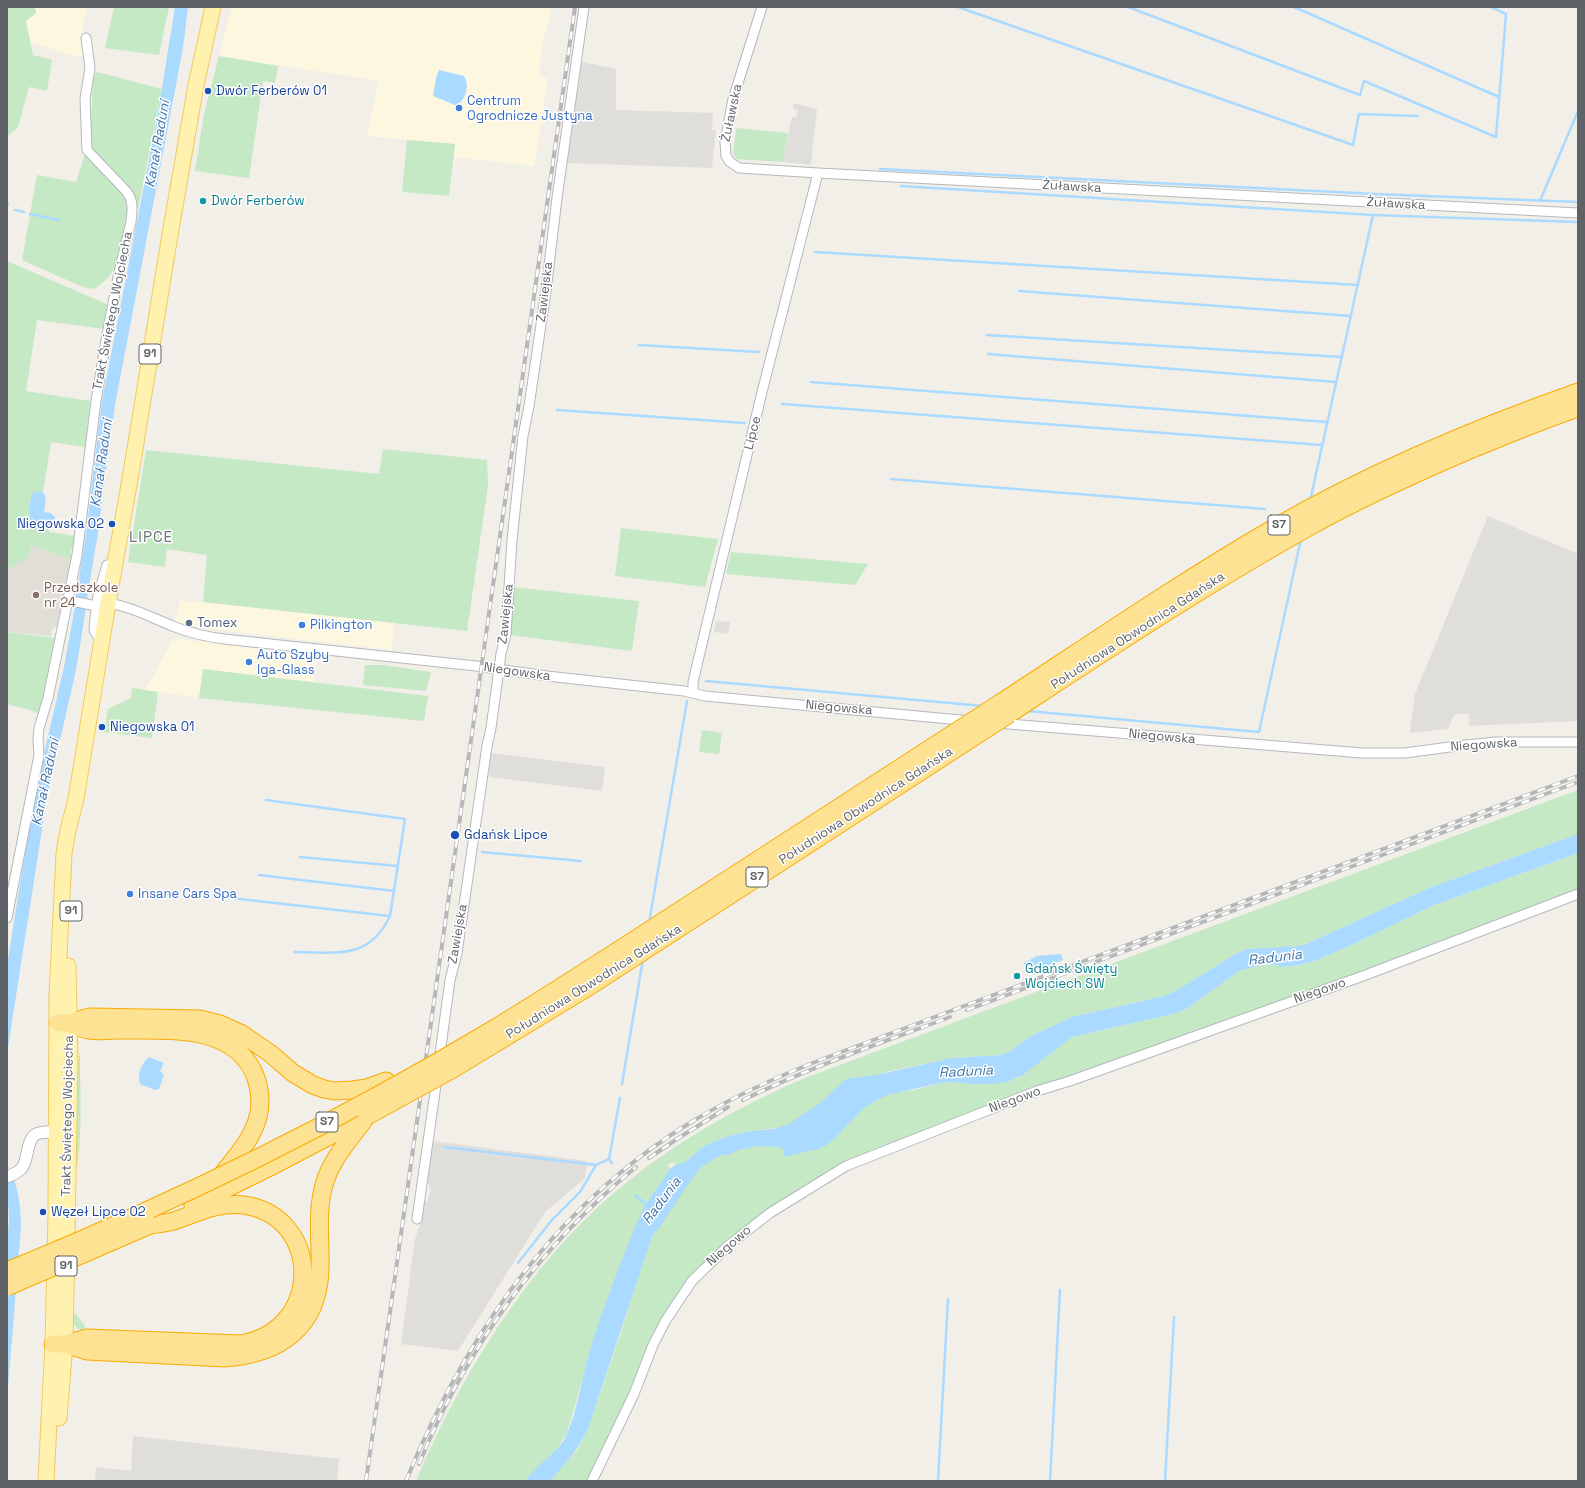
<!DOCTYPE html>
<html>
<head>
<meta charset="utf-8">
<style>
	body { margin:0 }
	#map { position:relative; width:1585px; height:1488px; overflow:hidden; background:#f1efe8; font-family:"Space Grotesk",sans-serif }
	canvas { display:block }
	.frame { position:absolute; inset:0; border:8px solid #5f6368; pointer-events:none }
</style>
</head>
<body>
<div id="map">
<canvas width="1585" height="1488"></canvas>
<div class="frame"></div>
</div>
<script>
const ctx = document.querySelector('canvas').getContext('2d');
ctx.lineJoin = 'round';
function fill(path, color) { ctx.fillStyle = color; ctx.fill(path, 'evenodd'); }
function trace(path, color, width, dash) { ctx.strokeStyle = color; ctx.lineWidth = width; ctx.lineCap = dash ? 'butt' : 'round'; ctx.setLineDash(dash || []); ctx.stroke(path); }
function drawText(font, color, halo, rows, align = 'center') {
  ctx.font = font + ' "Space Grotesk",sans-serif'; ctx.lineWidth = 3; ctx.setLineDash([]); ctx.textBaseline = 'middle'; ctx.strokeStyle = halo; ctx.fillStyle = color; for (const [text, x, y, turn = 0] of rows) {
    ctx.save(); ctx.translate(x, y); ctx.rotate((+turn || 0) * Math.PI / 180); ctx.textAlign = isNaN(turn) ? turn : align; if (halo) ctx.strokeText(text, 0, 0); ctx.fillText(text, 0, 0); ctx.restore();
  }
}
const commercial = new Path2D(`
	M35 7H89L83 24 82 40 85 57 79 55 78 57 30 42 26 21 36 13Z
	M232 7H552L550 18 541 48 540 77 548 79 534 166 453 157 454 144 367 136 379 81 219 56Z
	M179 601 203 602 394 623 392 650 211 629 183 624 173 621 179 611Z
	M174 638 247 647 317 658 314 683 203 669 199 698 145 690Z`);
const industrial = new Path2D(`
	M582 62 616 69V110L713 113 712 130H716L712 168 567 163 573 108H575Z
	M794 103 817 109 811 165 783 162 792 116 796 118 798 110 793 109Z
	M1488 516 1578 554V721L1469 726V714H1455L1448 729 1410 733 1415 694Z
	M716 621 730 622 728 634 714 632Z
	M491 753 605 767 602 791 489 777Z
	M432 1141 587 1161 585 1178 545 1212 458 1351 401 1344 415 1239 423 1215 424 1202 427 1201 431 1190 427 1180Z
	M133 1436 339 1459 337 1481H95L96 1467 131 1471Z`);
const education = new Path2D(`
	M31 545 73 560 66 582 59 625 52 629 51 636 7 632V574L9 569 29 557Z`);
const green = new Path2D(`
	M7 7H35L36 13 26 21 33 55 52 60 47 91 29 87 18 127 7 137Z
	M114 7H169L159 55 105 48Z
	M219 56 278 66 275 83 263 81 249 178 195 171 204 114Z
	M97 72 162 89 118 308 116 307 135 208V197L129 187 94 154 90 142 93 77Z
	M736 128 788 133 783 162 736 159 733 153Z
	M407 140 455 144 449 196 402 192Z
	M85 154 128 199V216L114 268 109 277 100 285 94 289 83 287 22 260 37 175 76 182Z
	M7 261 109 305 104 329 37 320 26 391 90 401 85 447 51 442 43 492C28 488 30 506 29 516L38 527 50 528 49 532 76 536 75 547 71 549V554L73 557V560L31 545 29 557 9 569 7 574Z
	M383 449 487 460 488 485 467 631 203 602 207 555 167 549 165 567 128 562 146 450 379 474Z
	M621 528 718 539 705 587 615 576Z
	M731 552 868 564 855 585 726 574Z
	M514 587 639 601 632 651 510 635Z
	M7 632 56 638 39 714 30 710 7 704Z
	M365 665H383L431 672 426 691 363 685Z
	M203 669 428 696 424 721 199 698Z
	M132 688 158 692 152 738 104 732 108 709 131 698Z
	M702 730 722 733 719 754 699 752Z
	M1578 790V834L1429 888 1306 944 1298 946 1247 949 1237 953 1174 992 1164 996 1072 1017 1031 1036 1011 1051 1001 1055 952 1058 886 1072 830 1121 752 1131 732 1135 715 1141 689 1158 685 1163 677 1165 672 1162 668 1165 670 1170 644 1207 589 1353 577 1399 566 1435 554 1453 534 1471 526 1481H416C457 1384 518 1282 595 1210 656 1153 728 1111 805 1078Z
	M1578 853V891L1499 922 844 1164 709 1260 643 1363 590 1481H550L577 1450 589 1426 623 1326 637 1279 639 1268 660 1208 701 1167 726 1149 841 1132 863 1109 879 1099 883 1094 914 1090 941 1083 1017 1078 1072 1037 1173 1014 1185 1009 1195 1003 1239 971 1261 965 1271 964 1284 967 1300 965 1315 961 1358 942 1432 906Z
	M76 1055 80 1056C80 1095 83 1134 76 1173L74 1312 85 1326V1332L77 1328 72 1322Z`);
const water = new Path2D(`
	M175 7H188L183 48 115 405 97 539 87 599 76 597 86 534 102 401 157 119Z
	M439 70 464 76C470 86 466 98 457 106L433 96 436 78Z
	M41 491C48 495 45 505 44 512L51 513 55 517V522L50 528C36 526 29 524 29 509 30 503 30 498 33 493Z
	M75 606 86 608 76 670 47 797 7 1054V965L12 934 34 797 64 667Z
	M1578 834V853L1432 906 1358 942 1315 961 1300 965 1284 967 1271 964 1261 965 1239 971 1195 1003 1186 1009 1173 1014 1072 1037 1024 1074 1007 1082 992 1084H972L953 1082 941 1083 891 1094 879 1099 863 1109 833 1140 827 1145 818 1149 787 1156H784V1150L780 1147 756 1146 747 1149H741L728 1155H721L701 1167 689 1183 659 1228 652 1236 589 1426C579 1449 566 1463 550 1481H526C537 1463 557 1455 566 1436 578 1410 581 1380 589 1353 601 1312 619 1268 635 1227L644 1207 670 1169 675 1165 684 1163 704 1146 715 1141 732 1135 752 1131 773 1129 789 1124 820 1103 846 1079 876 1075 952 1058 1001 1055 1011 1051 1031 1036 1072 1017 1164 996 1174 992 1237 953 1247 949 1298 946 1306 944 1429 888Z
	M1061 954 1063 960 1027 973 1024 963 1037 956Z
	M149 1057 164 1063 160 1071 164 1075 159 1089 155 1090 140 1084C136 1075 142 1063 149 1057Z
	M14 1179C19 1195 21 1209 21 1226L7 1401V1244L9 1220 7 1182Z`);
const stream = new Path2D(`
	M958 7 1353 145 1359 114 1418 116
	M1128 7 1360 95 1364 81 1496 137 1506 14 1491 7
	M1294 7 1499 97
	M880 169 1375 194 1578 202
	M901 186 1373 215 1578 222
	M1540 201 1578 111
	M7 203 8 205
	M15 210 24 212
	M30 214 59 220
	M815 252 1357 285
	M1019 291 1351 316
	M987 335 1341 357
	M639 345 759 352
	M988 354 1336 382
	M811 382 1327 422
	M782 404 1322 445
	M557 410 745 423
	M891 479 1265 509
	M1310 501 1373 215
	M706 681 983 706
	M1028 711 1259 732 1301 539
	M266 800 405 819 390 916C369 961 335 952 294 952
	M482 852 581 861
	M300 857 398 866
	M259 875 394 891
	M222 897 390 916
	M649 923 687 701
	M622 1084 643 959
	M444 1147 596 1165 609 1159 612 1163
	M609 1159 620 1098
	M635 1195 648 1206
	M518 1263 551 1221 580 1192 596 1165
	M938 1481 948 1299
	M1050 1481 1060 1290
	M1165 1481 1174 1317`);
const minor = new Path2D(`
	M762 7 733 99 725 142 726 156 730 162 739 168 818 173 1578 213
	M67 600 96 606
	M108 603C133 607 152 618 175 627 191 633 207 637 224 639L476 666 547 676 684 691 705 696 971 721
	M101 642 94 630 95 618 98 596 107 565 115 564
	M693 693V682L762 392 818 173
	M997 723 1362 753H1405L1457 746 1495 742H1578
	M7 918 39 755 38 739 39 728 48 698 77 555 96 401 106 340 119 272 131 222C132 211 134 202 127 192L87 150 85 99 90 68 86 38
	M439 1061 450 980 457 953 487 746 491 728 501 654 506 634 512 540 523 436 529 406 546 291 557 198 584 7
	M417 1219 437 1078
	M592 1481 634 1394 653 1345 666 1320 692 1281 729 1245 770 1213 846 1166 1037 1091 1070 1081 1363 976 1578 894`);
const tertiary = new Path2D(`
	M7 1177C12 1175 17 1173 21 1169 24 1166 25 1162 26 1158 31 1135 31 1131 56 1132`);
const primary = new Path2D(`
	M59 1418 65 1344 70 1061 68 966
	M46 1481 53 1344 56 1215 57 997 64 853 68 830 76 799 108 603 130 479 171 229 196 85 213 7`);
const motorway = new Path2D(`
	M1002 702C1092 643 1181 582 1274 528 1371 472 1473 429 1578 392
	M1009 714C1107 650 1205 585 1307 528 1360 498 1416 473 1472 449 1507 435 1542 420 1578 408
	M58 1023H69L90 1017 200 1019 220 1024 242 1034 271 1054 293 1073 313 1085 324 1089 335 1091 352 1090 367 1088 386 1081
	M69 1023C76 1026 82 1029 89 1030 98 1032 108 1030 116 1030 164 1031 236 1022 256 1078 270 1120 245 1145 221 1176
	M193 1205 268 1168 362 1119
	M53 1344H65L87 1351 225 1358C279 1354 318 1328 320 1270 321 1241 316 1213 324 1185 331 1159 351 1138 367 1116
	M65 1344 87 1338 241 1344C323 1330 323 1217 244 1205 219 1202 199 1212 177 1220 168 1223 158 1224 150 1225`);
const rail = new Path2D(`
	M967 1010 1578 782
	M743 1100C810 1067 881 1043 950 1017
	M649 1158 677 1139 728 1107
	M419 1464C467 1347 538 1248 636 1167
	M366 1481 575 7
	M406 1481C466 1334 555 1204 693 1121 736 1095 781 1075 828 1057L1578 776`);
const motorwayBridge = new Path2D(`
	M367 1116 453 1069 585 989 1009 714
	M7 1271C174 1203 337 1123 492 1030 558 990 622 948 687 906 792 838 897 770 1002 702
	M7 1287 150 1225`);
const markers = [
	[208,91,4,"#1a4fb4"],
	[459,108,4,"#3f7fe0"],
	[203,201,4,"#0f9aa8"],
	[112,524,4,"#1a4fb4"],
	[36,595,4,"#8d6e63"],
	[189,623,4,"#5c6f8a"],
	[302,625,4,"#3f7fe0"],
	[249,662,4,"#3f7fe0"],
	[102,727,4,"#1a4fb4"],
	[455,835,5,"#1a4fb4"],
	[130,894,4,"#3f7fe0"],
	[1017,976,4,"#0f9aa8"],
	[43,1212,4,"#1a4fb4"]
];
const shields = [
	[150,354,22],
	[1279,525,22],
	[757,877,22],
	[71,911,22],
	[327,1122,22],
	[66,1266,22]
];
const shieldNames = [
	["91",150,354],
	["S7",1279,525],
	["S7",757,877],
	["91",71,911],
	["S7",327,1122],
	["91",66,1266]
];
const transitNames = [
	["Dwór Ferberów 01",216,91],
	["Niegowska 02",104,524,"right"],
	["Niegowska 01",110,727],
	["Gdańsk Lipce",464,835],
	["Węzeł Lipce 02",51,1212]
];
const shopNames = [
	["Centrum",467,101],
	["Ogrodnicze Justyna",467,116],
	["Pilkington",310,625],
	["Auto Szyby",257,655],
	["Iga-Glass",257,670],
	["Insane Cars Spa",138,894]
];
const streetNames = [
	["Żuławska",732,113,-78],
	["Żuławska",1072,187,3],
	["Żuławska",1396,204,3],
	["Zawiejska",545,292,-83],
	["Trakt Świętego Wojciecha",113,311,-79],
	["Lipce",753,433,-76],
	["Zawiejska",506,614,-84],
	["Południowa Obwodnica Gdańska",1138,631,-33],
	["Niegowska",517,672,8],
	["Niegowska",839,708,5],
	["Niegowska",1162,737,5],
	["Niegowska",1484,745,-4],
	["Południowa Obwodnica Gdańska",866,806,-33],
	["Zawiejska",458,934,-80],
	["Południowa Obwodnica Gdańska",594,982,-32],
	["Niegowo",1320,991,-19],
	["Niegowo",1015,1100,-20],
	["Trakt Świętego Wojciecha",68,1116,-89],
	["Niegowo",729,1246,-41]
];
const cultureNames = [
	["Dwór Ferberów",211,201],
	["Gdańsk Święty",1025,969],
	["Wojciech SW",1025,984]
];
const educationNames = [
	["Przedszkole",44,588],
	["nr 24",44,603]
];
const serviceNames = [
	["Tomex",197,623]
];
const waterNames = [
	["Kanał Raduni",158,144,-80],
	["Kanał Raduni",102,463,-82],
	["Kanał Raduni",46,782,-78],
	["Radunia",1275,958,-7],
	["Radunia",966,1072,-3],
	["Radunia",662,1201,-53]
];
const quarterNames = [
	["LIPCE",151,538]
];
fill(commercial, '#fef7e0');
fill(industrial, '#e0deda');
fill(education, '#e1ded6');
fill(green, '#c5e8c5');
fill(water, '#aadaff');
trace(stream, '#aadaff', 2.5);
trace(minor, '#b5b8bc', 11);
trace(tertiary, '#b5b8bc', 13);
trace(primary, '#f2c960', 17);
trace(motorway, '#f9ab00', 19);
trace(minor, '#fff', 9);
trace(tertiary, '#fff', 11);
trace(primary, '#fff2af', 15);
trace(motorway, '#fde293', 17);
trace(rail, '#b6b7b8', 4);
trace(rail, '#fff', 2.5, [8]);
trace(motorwayBridge, '#f9ab00', 19, []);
trace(motorwayBridge, '#fde293', 17);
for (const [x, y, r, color] of markers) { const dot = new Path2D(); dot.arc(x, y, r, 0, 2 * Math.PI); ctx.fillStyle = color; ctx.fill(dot); trace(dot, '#fff', 1.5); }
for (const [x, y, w] of shields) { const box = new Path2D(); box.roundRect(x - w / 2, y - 10, w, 20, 3); ctx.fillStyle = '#fff'; ctx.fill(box); trace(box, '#5f6368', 1); }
drawText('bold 12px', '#5f6368', null, shieldNames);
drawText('13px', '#164399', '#fff', transitNames, 'left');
drawText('13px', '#366cbe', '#fff', shopNames, 'left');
drawText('13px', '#5f6368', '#fff', streetNames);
drawText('13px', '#0d838f', '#fff', cultureNames, 'left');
drawText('13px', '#785e54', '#fff', educationNames, 'left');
drawText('13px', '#4e5e75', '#fff', serviceNames, 'left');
drawText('italic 14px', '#4174aa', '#fff', waterNames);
ctx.letterSpacing = '1px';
drawText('15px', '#70757a', '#fff', quarterNames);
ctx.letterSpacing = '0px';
</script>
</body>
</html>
